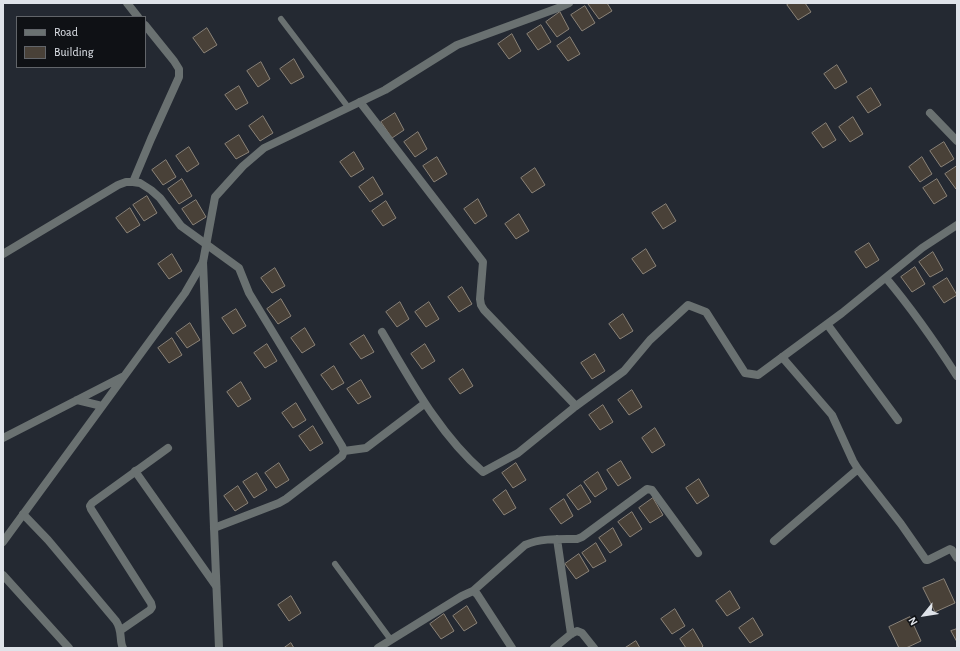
<!DOCTYPE html>
<html>
<head>
<meta charset="utf-8">
<style>
	body { margin:0 }
	#map { position:relative; width:960px; height:651px; overflow:hidden; background:#242932; font-family:"Alegreya Sans",sans-serif }
	canvas { display:block }
	.frame { position:absolute; inset:0; border:4px solid #dfe3e9; pointer-events:none }
	.legend { position:absolute; left:16px; top:16px; width:130px; height:52px; box-sizing:border-box; background:#0f1115; border:1px solid #62656a; margin:0; padding:5px 7px; list-style:none; font-size:12px; color:#dfe3e9 }
	.legend li { display:flex; align-items:center; gap:8px; height:20px }
	.legend b { width:20px; border:1px solid #62656a }
	.north { position:absolute; left:904px; top:595px; width:40px; height:40px; -webkit-text-stroke:3px #0f1115; paint-order:stroke; rotate:240deg; font-size:11px; font-weight:700; line-height:16px; text-align:center; color:#dfe3e9 }
	.north::after { content:''; display:block; margin:auto; width:14px; height:18px; background:#dfe3e9; clip-path:polygon(50% 0,100% 100%,50% 72%,0 100%) }
</style>
</head>
<body>
<div id="map">
<canvas width="960" height="651"></canvas>
<div class="frame"></div>
<ul class="legend">
<li><b style="height:5px;background:#6a7171"></b>Road</li>
<li><b style="height:11px;background:#494138"></b>Building</li>
</ul>
<div class="north">N</div>
</div>
<script>
const ctx = document.querySelector('canvas').getContext('2d');
ctx.lineJoin = 'round';
function fill(path, color) { ctx.fillStyle = color; ctx.fill(path, 'evenodd'); }
function trace(path, color, width, dash) { ctx.strokeStyle = color; ctx.lineWidth = width; ctx.lineCap = dash ? 'butt' : 'round'; ctx.setLineDash(dash || []); ctx.stroke(path); }
const building = new Path2D(`
	M590 3H607L612 11 599 19 588 4Z
	M790 3H805L811 12 798 20 787 5Z
	M585 6 595 23 582 31 571 15Z
	M560 12 569 29 557 37 546 22Z
	M541 25 551 42 538 50 527 34Z
	M207 28 217 45 204 53 193 38Z
	M512 34 521 51 509 59 498 44Z
	M570 37 580 54 568 61 557 46Z
	M294 59 304 77 291 84 280 69Z
	M261 62 270 79 258 87 247 71Z
	M837 65 847 82 835 89 824 74Z
	M239 86 248 103 236 110 225 95Z
	M871 88 881 105 868 113 857 97Z
	M395 113 404 130 392 138 381 122Z
	M263 116 273 133 260 141 249 126Z
	M853 117 863 134 850 142 839 127Z
	M826 123 836 140 823 148 812 133Z
	M418 132 427 149 415 157 404 142Z
	M239 135 249 152 236 159 225 144Z
	M944 142 954 159 941 167 930 151Z
	M189 147 199 164 187 172 176 156Z
	M354 152 364 169 351 177 340 162Z
	M437 157 447 174 434 182 423 166Z
	M922 157 932 174 920 182 909 167Z
	M166 160 176 177 163 185 152 170Z
	M957 166V189H956L945 174Z
	M535 168 545 185 532 193 521 178Z
	M373 177 383 194 370 202 359 187Z
	M182 179 192 196 179 204 168 189Z
	M937 179 947 196 934 204 923 188Z
	M147 196 157 213 144 221 133 205Z
	M478 199 487 216 475 224 464 209Z
	M196 200 206 217 193 225 182 209Z
	M386 201 396 218 383 226 372 211Z
	M666 204 676 221 663 229 652 213Z
	M130 208 140 225 127 233 116 218Z
	M519 214 529 231 516 239 505 224Z
	M869 243 879 260 866 268 855 252Z
	M646 249 656 266 643 274 632 259Z
	M933 252 943 270 930 277 919 262Z
	M172 254 182 271 169 279 158 264Z
	M915 267 925 284 912 292 901 277Z
	M275 268 285 286 272 293 261 278Z
	M947 278 957 295 944 303 933 287Z
	M462 287 472 304 459 312 448 297Z
	M281 299 291 316 278 324 267 309Z
	M400 302 409 319 397 327 386 312Z
	M429 302 439 319 426 327 415 312Z
	M236 309 246 326 233 334 222 318Z
	M623 314 633 331 620 339 609 324Z
	M190 323 200 340 187 348 176 333Z
	M305 328 315 345 302 353 291 338Z
	M364 335 374 352 361 359 350 344Z
	M172 338 182 355 169 363 158 348Z
	M267 344 277 361 265 368 254 353Z
	M425 344 435 361 422 369 411 354Z
	M595 354 605 371 592 379 581 363Z
	M334 366 344 383 332 390 321 375Z
	M463 369 473 386 460 394 449 379Z
	M361 380 371 397 358 404 347 389Z
	M241 382 251 399 238 407 227 392Z
	M632 390 642 407 629 415 618 400Z
	M296 403 306 420 293 428 282 413Z
	M603 405 613 422 600 430 589 415Z
	M313 426 323 443 310 451 299 436Z
	M655 428 665 445 652 453 642 438Z
	M621 461 631 478 618 486 607 470Z
	M279 463 289 480 276 488 265 473Z
	M516 463 526 480 513 488 502 473Z
	M598 472 607 489 595 497 584 482Z
	M257 473 267 490 254 498 243 482Z
	M699 479 709 496 697 504 686 488Z
	M581 485 591 502 578 510 567 495Z
	M238 486 248 503 235 511 224 496Z
	M506 490 516 508 504 515 493 500Z
	M653 498 663 515 650 523 639 508Z
	M564 499 573 516 561 524 550 509Z
	M632 512 642 529 630 537 618 522Z
	M613 528 622 545 610 553 599 538Z
	M596 543 606 561 593 568 582 553Z
	M579 554 589 571 576 579 565 564Z
	M944 579 955 603 935 612 923 588Z
	M730 591 740 608 727 616 716 601Z
	M291 596 301 613 289 621 278 605Z
	M467 606 477 623 464 631 453 616Z
	M675 609 685 626 672 634 661 619Z
	M444 614 454 631 441 639 430 624Z
	M910 617 921 641 906 648H899L889 627Z
	M753 618 763 635 750 643 739 628Z
	M693 629 703 646 701 648H686L680 639Z
	M957 629V642L951 631Z
	M636 641 640 648H625Z
	M291 643 294 648H284Z`);
const service = new Path2D(`
	M281 19 348 107
	M335 564 391 640`);
const minor = new Path2D(`
	M127 3 138 17
	M360 102 483 262 480 299 481 305 484 310 576 406
	M930 113 957 141
	M133 182 151 139 179 77V69L174 61 145 25
	M3 254 118 185 126 182H133L140 183 151 190 160 198 181 226 239 268 249 293 342 446 344 451 342 456 286 499 279 503 214 528
	M886 278C912 309 935 342 957 376
	M827 324 898 420
	M382 332C411 381 440 435 483 472L518 453 576 406 624 371 650 340 688 305 706 312 745 373 758 375 842 313 922 248 957 225
	M782 357 832 415 853 461 858 469 901 524 924 557 926 560H928L950 549 952 550 957 558
	M77 400 102 406
	M3 438 122 377
	M344 451 366 448 424 404
	M135 471 216 586
	M23 514 48 540 116 621C123 631 119 641 123 648
	M557 539 571 634
	M774 541 858 469
	M3 542 185 293 203 262
	M3 575 69 648
	M473 591 525 545C541 538 559 539 577 539L582 537 647 489 652 490 698 553
	M121 630 150 610 152 607 151 603 91 509 90 506 92 503 168 448
	M378 648 462 596 473 591 477 594 512 648
	M554 648 571 634 577 631 582 633 594 648`);
const tertiary = new Path2D(`
	M219 648 203 262 215 197 243 166 264 148 385 90 457 45 558 8 569 3`);
fill(building, '#494138');
trace(building, '#8b8378', 1);
trace(service, '#6a7171', 6);
trace(minor, '#6a7171', 8);
trace(tertiary, '#6a7171', 8);
</script>
</body>
</html>
